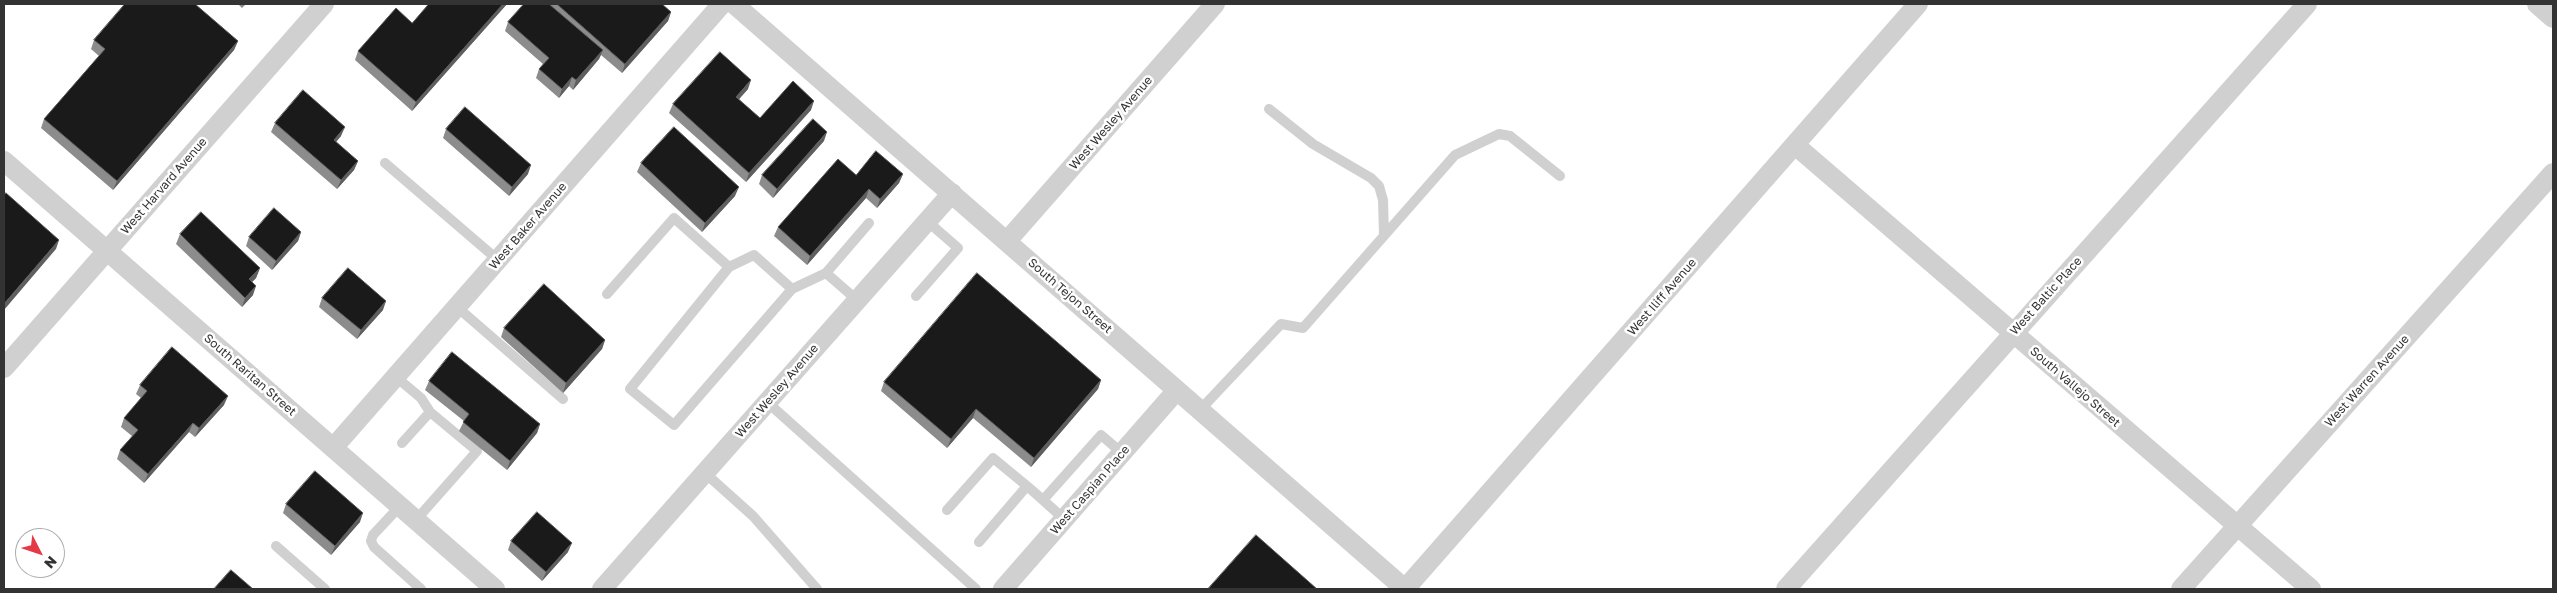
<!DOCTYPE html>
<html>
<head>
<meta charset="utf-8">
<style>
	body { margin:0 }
	#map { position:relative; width:2557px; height:593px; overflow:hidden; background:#fff; font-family:"Golos Text",sans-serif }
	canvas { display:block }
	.frame { position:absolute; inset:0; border:5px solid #333; pointer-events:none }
	.north { position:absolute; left:15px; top:528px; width:50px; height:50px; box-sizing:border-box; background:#fff; border:1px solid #adadad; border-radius:50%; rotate:131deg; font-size:14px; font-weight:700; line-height:20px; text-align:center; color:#333 }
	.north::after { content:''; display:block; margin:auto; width:18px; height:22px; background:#e63946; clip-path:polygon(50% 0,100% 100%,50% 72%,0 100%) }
</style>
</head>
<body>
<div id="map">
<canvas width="2557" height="593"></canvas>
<div class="frame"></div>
<div class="north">N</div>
</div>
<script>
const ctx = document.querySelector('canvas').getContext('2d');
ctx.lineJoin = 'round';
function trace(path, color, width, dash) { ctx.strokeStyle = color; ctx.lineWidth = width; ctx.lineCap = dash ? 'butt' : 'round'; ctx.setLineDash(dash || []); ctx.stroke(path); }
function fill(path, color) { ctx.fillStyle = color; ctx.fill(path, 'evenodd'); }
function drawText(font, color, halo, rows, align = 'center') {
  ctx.font = font + ' "Golos Text",sans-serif'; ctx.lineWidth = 5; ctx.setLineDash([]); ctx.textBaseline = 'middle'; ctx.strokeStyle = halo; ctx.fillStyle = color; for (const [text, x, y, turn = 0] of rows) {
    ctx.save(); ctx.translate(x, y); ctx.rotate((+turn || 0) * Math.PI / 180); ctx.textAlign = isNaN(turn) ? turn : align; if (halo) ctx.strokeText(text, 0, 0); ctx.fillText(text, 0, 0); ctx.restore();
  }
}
const lane = new Path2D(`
	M1269 109 1313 144 1371 178 1379 186 1383 200 1384 235
	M385 163 498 260
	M826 273 869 223
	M792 289 754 255 729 267 630 389 674 425 792 289 826 273 857 300
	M607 294 674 218 729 267
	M916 296 958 248 927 221
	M457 307 563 399
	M396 377 421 398 430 412 477 451 416 520
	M767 402 976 589
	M1200 410 1281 324 1303 328 1455 155 1499 134 1510 136 1560 176
	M402 443 430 412
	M705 473 753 516 817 589
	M1043 500 1064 519
	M400 506 373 535 371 541 374 547 421 589
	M947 510 993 458 1027 486
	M979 542 1027 486 1043 500 1101 435 1122 453
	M276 546 325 589`);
const street = new Path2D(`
	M734 4 1405 589
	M2537 4 2553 18
	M1795 145 2311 589
	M4 161 495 589
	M1007 241 1215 4
	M4 368 324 4
	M333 448 722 4
	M602 589 952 193
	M1003 589 1177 390
	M1405 589 1918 4
	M1786 589 2307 4
	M2181 589 2553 173`);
const wall = new Path2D(`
	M238 4H246L242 8Z
	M507 4 412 111 355 60 358 51 412 23Z
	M524 4H662L671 12 668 21 622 73 601 55 599 59 573 90 569 86 559 98 536 78 539 69 543 64 505 31 508 22Z
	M94 40 238 41 234 50 113 190 41 128 44 119 99 56 91 49Z
	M748 89 739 99 760 118 811 110 746 182 669 113 673 104Z
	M275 123 341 136 336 142 358 161 354 170 337 189 271 132Z
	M446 129 528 174 509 196 443 138Z
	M824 141 773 198 759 184 762 175Z
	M641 163 735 196 702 232 637 172Z
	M903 174 899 183 877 208 866 198 807 265 774 236 778 227Z
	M301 232 298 241 272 270 246 246 249 237Z
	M180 234 260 268 256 278 252 282 253 295 242 307 176 244Z
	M322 298 383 310 357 339 319 307Z
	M504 328 605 340 602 349 563 393 501 337Z
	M1101 380 1098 389 1031 467 973 418 947 448 881 391 884 382Z
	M429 381 540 424 537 433 507 470 459 431 464 421 425 390Z
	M140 385 224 405 195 437 189 432 144 483 117 459 120 450 132 436 121 427 124 418 141 398 136 394Z
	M286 504 360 522 331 555 283 513Z
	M511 541 568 552 542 581 508 550Z`);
const shadedWall = new Path2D(`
	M503 4H507L412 111 416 102Z
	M671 12 668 21 622 73 625 64Z
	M238 41 234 50 113 190 117 181Z
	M603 50 599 59 573 90 576 80Z
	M572 77 569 86 559 98 562 89Z
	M751 80 748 89 733 106 736 97Z
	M814 101 811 110 746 182 749 173Z
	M345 127 341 136 330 149 334 140Z
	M827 132 824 141 773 198 777 189Z
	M358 161 354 170 337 189 341 180Z
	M531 165 528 174 509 196 512 187Z
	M903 174 899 183 877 208 880 199Z
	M739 187 735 196 702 232 705 223Z
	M869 189 866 198 807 265 810 256Z
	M301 232 298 241 272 270 276 261Z
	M59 240 56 249 4 310V304Z
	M260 268 256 278 246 288 249 279Z
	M256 286 253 295 242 307 245 298Z
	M386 301 383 310 357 339 361 330Z
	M605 340 602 349 563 393 566 383Z
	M1101 380 1098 389 1031 467 1034 458Z
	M228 396 224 405 195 437 199 428Z
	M976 409 973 418 947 448 951 439Z
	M193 423 189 432 144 483 148 474Z
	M540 424 537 433 507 470 510 461Z
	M363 513 360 522 331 555 335 546Z
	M572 543 568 552 542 581 546 572Z`);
const building = new Path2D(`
	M125 4H195L238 41 117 181 44 119 105 49 94 40Z
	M429 4H503L416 102 358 51 396 8 412 23Z
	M524 4H549L603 50 576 80 572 77 562 89 539 69 549 58 508 22Z
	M557 4H662L671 12 625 64Z
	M720 52 751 80 736 97 760 118 793 81 814 101 749 173 673 104Z
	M303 90 345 127 334 140 358 161 341 180 275 123Z
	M465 107 531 165 512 187 446 129Z
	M813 119 827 132 777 189 762 175Z
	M674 127 739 187 705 223 641 163Z
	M876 151 903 174 880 199 869 189 810 256 778 227 838 159 856 175Z
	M6 193 59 240 4 304V195Z
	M274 208 301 232 276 261 249 237Z
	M201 212 260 268 249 279 256 286 245 298 180 234Z
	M348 268 386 301 361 330 322 298Z
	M977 273 1101 380 1034 458 976 409 951 439 884 382Z
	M544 284 605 340 566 383 504 328Z
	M172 347 228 396 199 428 193 423 148 474 120 450 138 430 124 418 147 391 140 385Z
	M452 352 540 424 510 461 463 422 469 414 429 381Z
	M315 471 363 513 335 546 286 504Z
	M537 512 572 543 546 572 511 541Z
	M1256 535 1317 589H1208Z
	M231 570 253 589H214Z`);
const streetNames = [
	["West Wesley Avenue",1111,123,-49],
	["West Harvard Avenue",164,186,-49],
	["West Baker Avenue",528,226,-49],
	["South Tejon Street",1070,296,41],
	["West Baltic Place",2046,296,-48],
	["West Iliff Avenue",1662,297,-49],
	["South Raritan Street",250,375,41],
	["West Warren Avenue",2367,381,-48],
	["South Vallejo Street",2075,387,41],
	["West Wesley Avenue",777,391,-49],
	["West Caspian Place",1090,490,-49]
];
trace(lane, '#d0d0d0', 10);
trace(street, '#d0d0d0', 20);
fill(wall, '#8c8c8c');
fill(shadedWall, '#5f5f5f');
fill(building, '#1a1a1a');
trace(building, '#5f5f5f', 1);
drawText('12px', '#333', '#fff', streetNames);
</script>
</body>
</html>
